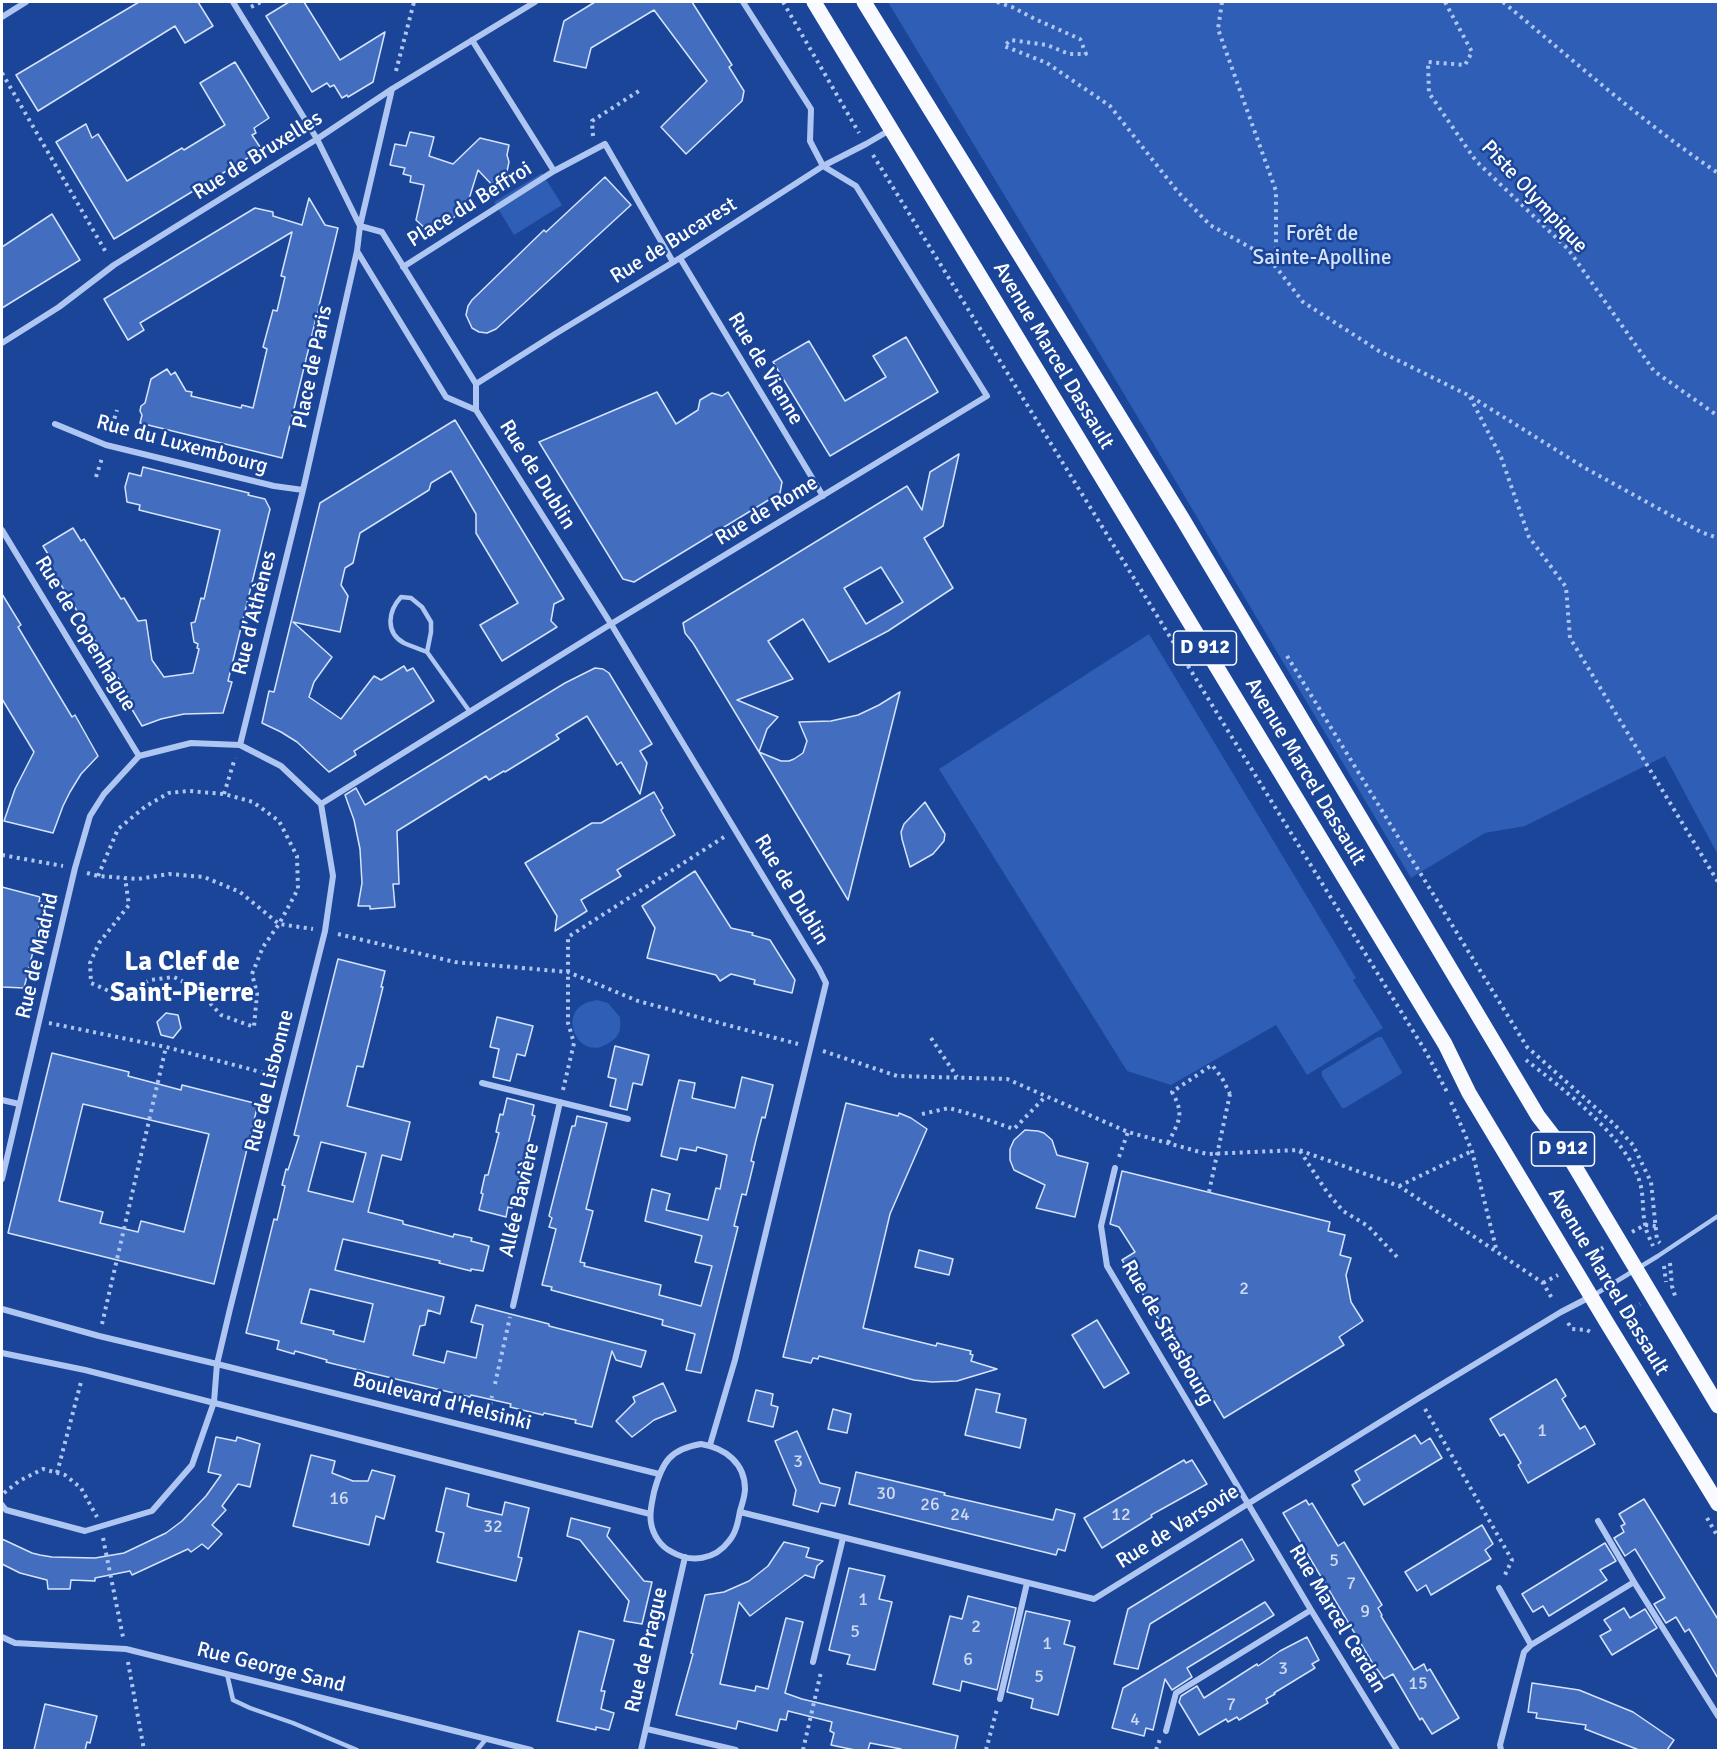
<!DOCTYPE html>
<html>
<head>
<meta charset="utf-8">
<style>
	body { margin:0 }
	#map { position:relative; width:1720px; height:1752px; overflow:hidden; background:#1a4598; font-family:Signika,sans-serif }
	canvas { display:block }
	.frame { position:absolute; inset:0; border:3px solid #fff; pointer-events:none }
</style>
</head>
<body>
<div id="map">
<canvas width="1720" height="1752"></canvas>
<div class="frame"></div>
</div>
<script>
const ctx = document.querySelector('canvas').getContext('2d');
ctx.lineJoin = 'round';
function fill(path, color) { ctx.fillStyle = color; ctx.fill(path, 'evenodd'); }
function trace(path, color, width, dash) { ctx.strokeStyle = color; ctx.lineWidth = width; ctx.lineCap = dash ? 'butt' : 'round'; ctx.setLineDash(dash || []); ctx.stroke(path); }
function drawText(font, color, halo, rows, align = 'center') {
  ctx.font = font + ' Signika,sans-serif'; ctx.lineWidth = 5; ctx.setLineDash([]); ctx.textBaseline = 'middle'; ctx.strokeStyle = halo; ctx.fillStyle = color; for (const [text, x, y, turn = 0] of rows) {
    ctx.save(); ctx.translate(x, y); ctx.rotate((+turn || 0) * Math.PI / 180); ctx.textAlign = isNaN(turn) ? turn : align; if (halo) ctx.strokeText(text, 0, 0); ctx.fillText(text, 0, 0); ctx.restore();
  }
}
const green = new Path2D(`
	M888 2H1718V855L1665 756 1525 826 1485 833 1411 878 1124 394Z
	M542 173 562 205 514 235 494 202Z
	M1149 634 1356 978 1353 980 1383 1028 1307 1075 1276 1025 1171 1085 1127 1071 939 769Z
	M597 1000 608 1003 620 1017C621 1031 620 1037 607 1044 580 1061 558 1017 584 1004 587 1002 593 1001 597 1000Z
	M1378 1037H1382L1402 1072 1401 1074 1345 1108H1342L1322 1076V1071Z`);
const building = new Path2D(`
	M139 2H198L213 26 185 43 175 26 38 111 16 75Z
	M289 2H304L340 60 385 32 373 82 348 97 347 95 342 98 334 85 330 87 327 83 312 92 266 16Z
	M595 2H692L732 65 729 67 744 91 742 101 686 154 661 127 707 81 654 10 591 48 586 68 554 61 564 21Z
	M235 62 269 118 254 128 256 133 252 135 260 147 254 151 256 153 114 239 56 142 86 124 92 138 98 134 127 181 182 148 184 150 225 125 200 83Z
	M410 132 434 137 429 156 453 164 480 138 509 145 507 155 509 162 506 176 494 187 478 170 469 199 460 212 452 219 441 221 428 231 416 220 424 185 410 182 411 176 403 174 405 168 390 165 395 144 406 146Z
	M605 177 631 205 496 329 487 333 479 332 472 328 466 315 468 306 472 300 544 230 546 232Z
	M309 198 325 225 338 228 282 458 140 423 142 415 140 411 141 406 145 403 151 379 167 369 171 375 175 372 186 391 192 392 191 396 241 408 242 405 253 408 267 349 263 347 273 310 277 311 285 277 281 276 292 232 140 323 144 330 128 340 104 299 255 208 273 212V216L302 225Z
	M52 214 80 260 2 308V247Z
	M906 337 938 392 830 456 773 362 809 341 845 401 886 377 873 356Z
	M657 392 676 424 698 410 700 400 712 393 722 396 728 392 782 482 780 493 634 582 623 579 539 442Z
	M455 420 564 599 554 604 551 621 557 627 502 661 480 625 518 603 476 533V514L451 471 431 483 429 490 360 533 353 563 345 568 341 585 348 596 340 632 293 622 332 657 314 682 309 697 341 719 374 676 381 680 404 666 407 671 413 668 434 701 354 751 356 755 329 772 297 742 281 732 262 723 269 691 274 692 320 503Z
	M959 454 943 526 924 538 953 588 888 631 829 662 803 619 768 641 793 679 737 700 778 717 767 729 759 752 693 643 685 633 683 623 907 486 922 510 930 472ZM881 567 903 602 866 624 844 588Z
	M143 467 249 493 248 495 265 499 270 509 228 681 232 682 223 713 184 714 161 719 142 726 130 706 134 704 47 562 51 559 43 546 73 528 81 541 84 539 121 599 124 598 138 621 146 620 152 660 164 677 193 673 199 649 197 648 198 644 194 642 191 623 195 622 201 598 204 599 220 530 139 510 140 505 127 502 125 487 129 473 141 476Z
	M2 594 21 625 18 627 72 717 75 715 98 756 81 774 70 792 63 806 53 833 4 821 15 789 34 752 2 699Z
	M595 668 603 669 609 673 652 744 640 751 647 763 640 794 621 762 617 765 587 716 556 735 559 739 505 772 504 771 489 780 486 776 397 831 399 884H393L395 907 370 909V906H358L362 883 360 849 354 820 345 795 356 788 365 805 565 683Z
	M900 692 848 900 759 752 781 761H789L794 759 803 753 807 741 799 722 831 721 858 715 879 705Z
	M654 792 663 808 661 810 675 835 617 870 621 876 581 900 587 911 555 931 557 916 525 863 592 823H601Z
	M925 802 945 834 944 841 933 854 910 867 902 839 901 832 904 824Z
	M695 871 731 928 753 933 752 935 770 940 795 980 792 993 754 984 755 980 731 974 720 981 716 975 647 958 655 928 642 906Z
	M2 887 40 897 39 902 45 903 24 988 2 987Z
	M338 959 385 971 381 987H383L363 1067 357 1066 347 1106 410 1122 401 1160 382 1155 368 1212 403 1221V1224L419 1228 453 1237 454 1234 472 1238 471 1241 489 1246 483 1271 471 1269V1271L439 1263 440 1261 343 1239 335 1270 444 1297 440 1314 428 1310 425 1325 420 1326 413 1355 444 1363 447 1351 476 1358 483 1325 471 1322 476 1305 549 1324V1326L646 1351 641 1367 616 1360 612 1351 592 1427 575 1423 576 1420 544 1413 543 1415 510 1407 511 1404 471 1395 470 1397 367 1372 326 1362 327 1360 295 1351 294 1354 277 1349 279 1341 246 1333 274 1219 277 1220 285 1186 282 1185 286 1169 288 1170 299 1136 294 1135ZM321 1142 366 1153 353 1202 308 1191ZM310 1289 373 1304 364 1342 333 1334 334 1331 301 1323Z
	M166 1013 178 1015 181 1028 173 1038 161 1035 157 1022Z
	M497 1017 533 1026 525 1056 517 1054 510 1081 493 1077 499 1049 490 1047Z
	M615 1046 649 1055 642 1085 633 1083 627 1110 610 1106 616 1079 608 1077Z
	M52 1053 129 1072 128 1076 181 1090 182 1085 258 1104 214 1284 8 1233ZM83 1104 209 1134 184 1232 141 1221 138 1232 100 1223 103 1212 59 1201Z
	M742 1077 773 1085 765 1118 762 1117 756 1140 751 1161 754 1162 746 1195 742 1194 734 1226 738 1227 701 1373 686 1370 695 1334 662 1325 663 1320 551 1290 552 1287 542 1285 556 1229 549 1227 552 1218 549 1216 572 1126H575L577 1116 607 1123 586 1209 593 1211 580 1262 585 1263 584 1266 661 1285 659 1295 701 1306 712 1266 695 1262 702 1236 645 1221 652 1189 670 1194 666 1210 708 1220 716 1188 720 1189 727 1155 697 1147 696 1151 680 1148 677 1160 661 1156 672 1109 679 1080 695 1083 692 1098 735 1108Z
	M507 1098 534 1105 532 1115 535 1116 512 1208 508 1207 506 1217 479 1210 483 1194 481 1193 485 1175H488L499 1133 496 1132 500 1114 503 1115Z
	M846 1103 898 1116 899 1113 911 1118 927 1129 890 1214 863 1328 936 1346 937 1343 971 1351 970 1354 973 1355 971 1361 997 1369 957 1381 932 1382 914 1380 819 1356 818 1359 813 1358 811 1363 783 1357Z
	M1025 1130 1038 1131 1044 1133 1052 1140 1057 1155 1088 1163 1075 1217 1036 1208 1045 1185 1014 1170 1010 1160V1149L1014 1140Z
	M1122 1171 1330 1222 1328 1231 1345 1235 1340 1255 1351 1258 1346 1275 1351 1302 1363 1321 1339 1337 1344 1345 1224 1418 1212 1398 1208 1400 1122 1260 1135 1252 1119 1227 1110 1224Z
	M919 1250 953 1259 949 1275 915 1267Z
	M1097 1320 1129 1373 1104 1388 1072 1335Z
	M1556 1379 1566 1396 1562 1399 1580 1429 1585 1426 1595 1444 1528 1483 1518 1465 1521 1463 1504 1434 1500 1436 1490 1419Z
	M663 1383 676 1411 654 1420 632 1437 616 1421 635 1402 633 1397Z
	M976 1389 1000 1394 996 1412 1026 1419 1020 1448 965 1435Z
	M756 1390 773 1394 771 1405 778 1407 773 1427 748 1421Z
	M833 1409 851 1414 847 1433 828 1429Z
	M797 1431 820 1483 840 1488 835 1506 821 1503 818 1512 793 1505 796 1490 775 1441Z
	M1415 1435 1421 1444 1430 1438 1442 1458 1364 1505 1352 1485 1360 1480 1355 1471Z
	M216 1437 236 1441 237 1437 260 1444 250 1487 238 1484 222 1506 226 1510 212 1525 222 1534 208 1549 202 1544 191 1552 188 1549 132 1575 130 1571 95 1578V1581L71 1580 70 1589H48L47 1580 20 1573 2 1564V1539L32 1553 40 1555 52 1557 95 1558 124 1553 166 1533 182 1521 206 1496 221 1475 208 1472Z
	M311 1455 335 1461 332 1473 353 1481H368L372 1470 395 1476 384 1519 376 1516 369 1545 293 1526Z
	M1184 1460 1186 1463 1192 1460 1207 1484 1151 1515 1152 1517 1102 1548 1084 1518Z
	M856 1472 945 1493 944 1495 1053 1520 1056 1509 1075 1514 1065 1551 1058 1549 1056 1555 849 1504Z
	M446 1488 469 1494 467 1506 472 1508 502 1515 505 1502 529 1508 518 1557 522 1558 516 1581 437 1562 444 1533 436 1531Z
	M1644 1499 1719 1621V1680L1689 1629 1685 1632 1676 1617 1666 1623 1654 1604 1665 1598 1635 1549 1625 1556 1614 1538 1624 1532 1621 1526 1625 1524 1619 1514Z
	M1306 1500 1309 1505 1312 1503 1338 1546 1344 1542 1382 1605 1378 1608 1382 1615 1381 1616 1414 1670 1424 1664 1427 1671 1430 1669 1459 1718 1432 1734 1422 1718 1420 1720 1393 1674 1384 1679 1377 1669H1376L1283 1513Z
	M571 1518 610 1528 607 1536 644 1581 652 1582 642 1624 624 1621 629 1601 580 1540 567 1536Z
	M1482 1525 1493 1544 1485 1550 1491 1559 1431 1595 1426 1585 1417 1591 1405 1572Z
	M1242 1539 1254 1560 1150 1624 1138 1669 1114 1664 1128 1609Z
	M784 1542 809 1548 806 1557 823 1561 817 1566 814 1578 805 1575 750 1616 739 1602 720 1684 755 1691 756 1686 768 1689 786 1618 803 1622 785 1693 802 1699 958 1736 955 1750H900L901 1749 870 1743 868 1750H855L831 1745 834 1733 830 1731 832 1722 788 1711 786 1720 780 1719 777 1731 738 1721 736 1729 676 1715 693 1654 691 1653 705 1595 724 1592 749 1581 768 1566Z
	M1605 1543 1616 1561 1600 1570 1607 1580 1549 1616 1543 1606 1533 1612 1522 1594Z
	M849 1568 885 1576 879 1599 892 1602 875 1670 847 1664 850 1655 829 1650Z
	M968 1596 1016 1608 997 1690 962 1681 960 1691 933 1684 950 1616 962 1619Z
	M1265 1602 1274 1615 1187 1668 1192 1677 1172 1690 1165 1679 1153 1730 1146 1728 1144 1736 1112 1728 1123 1688Z
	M1624 1608 1630 1618 1645 1609 1657 1628 1612 1655 1600 1636 1611 1630 1604 1620Z
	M1026 1611 1070 1621 1064 1644 1075 1647 1058 1715 1031 1708 1033 1699 1007 1692Z
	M579 1631 614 1640 601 1691H605L601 1709 614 1713 609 1730 596 1727V1730L557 1721Z
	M1307 1637 1319 1660 1312 1664 1315 1668 1274 1693 1275 1694 1266 1699 1268 1703 1239 1720 1237 1717 1228 1722 1226 1719 1199 1735 1179 1702 1181 1696 1197 1686 1204 1698 1257 1664 1258 1666 1280 1651Z
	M1532 1683 1579 1690 1633 1712 1674 1740 1667 1750H1639L1585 1729 1586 1725 1536 1718 1537 1713 1528 1712Z
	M45 1704 97 1716 90 1743 87 1742 85 1750H34Z`);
const path = new Path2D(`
	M783 2 859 133
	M997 2 1012 7 1035 19 1080 39 1086 54H1069L1047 45 1011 40 1004 46 1047 63 1110 106 1178 192 1210 225 1253 249 1276 267 1303 302 1379 351 1470 396 1585 468 1701 532 1718 538
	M1222 2 1218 29 1276 191V266
	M1445 2 1472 52 1465 65 1428 62 1429 93 1476 161 1568 249 1654 371 1718 416
	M1503 2C1573 60 1642 122 1718 173
	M251 7 261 2
	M396 71 414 2
	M2 73 107 254
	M593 136 592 121 642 89
	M873 155 1426 1052 1447 1092
	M1470 397 1501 457 1529 537 1566 587 1570 638 1718 882
	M110 433 117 410
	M96 477 102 458
	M1287 656 1527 1047 1614 1124 1633 1145 1651 1182 1657 1240 1660 1243
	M224 794 235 758
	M2 855 63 866
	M87 873 98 876 138 879 169 874 204 877 240 892 279 924 313 929
	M98 876 118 829 146 806 169 793 189 791 224 794 253 802 279 821 297 856 298 889 279 924 263 947 252 974 257 993 254 1027 221 1015 197 989 174 977 150 980 120 996 91 983 90 963 99 943 129 905 125 878
	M338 934 455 962 568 972 638 1001 798 1044
	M49 1023 166 1047 276 1076
	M931 1038 957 1077
	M823 1051 897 1076 1007 1079 1128 1132 1207 1154 1299 1150 1399 1186 1543 1283 1553 1300
	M1526 1060C1562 1088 1628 1138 1640 1183 1644 1196 1642 1211 1645 1224 1646 1232 1650 1239 1653 1246
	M563 1090 574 1043 568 1023V937L724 837
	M1451 1102 1472 1151 1497 1252
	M922 1114 949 1108 977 1116 1014 1129 1046 1096
	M1168 1143C1179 1121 1185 1115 1172 1092L1212 1065 1222 1078 1230 1094
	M1300 1151 1327 1192 1343 1211 1368 1226 1398 1258
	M1119 1157 1128 1132
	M1399 1186 1472 1151
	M1632 1232 1645 1225 1656 1226
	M1588 1257 1604 1247
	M1670 1263 1672 1286 1676 1299
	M1664 1266 1666 1282
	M1543 1283 1558 1275
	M1620 1315 1640 1304
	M1568 1323 1572 1329 1587 1330 1592 1333
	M102 1324 166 1047
	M495 1384 510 1317
	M1425 1409 1512 1560 1504 1577
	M487 1420 492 1396
	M57 1473 81 1382
	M4 1493 19 1481 43 1469 65 1475 81 1488 97 1517
	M1707 1518 1718 1537
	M103 1538 123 1637
	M128 1662 144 1750
	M803 1750 821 1672
	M986 1750 997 1709
	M1156 1750 1160 1739`);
const lane = new Path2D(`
	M427 652C419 649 411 646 404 643 384 632 389 610 401 597L411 598 422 607 431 622V632L427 652 470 712
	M1594 1295 1658 1256 1718 1216
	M227 1674 233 1700 250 1708 293 1723 357 1750
	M477 1750 486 1739`);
const street = new Path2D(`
	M233 2 317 139 360 226 382 232 476 384V410L446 397 357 251 360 226 392 89
	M2 17 26 2
	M472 40 554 171
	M680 258 823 496
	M403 267 554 171 605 144 673 262
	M2 343 59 307 114 265 317 139 392 89 535 2
	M476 384 555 334 680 258 823 166 866 144 890 130
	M476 410 611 624 819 969 826 983 735 1360 710 1445
	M55 424 106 445 274 486 303 490
	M2 530 139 756
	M240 745 303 490 357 251
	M139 756 191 743 240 745 281 766 321 804
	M321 804 611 624 987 396 856 186 823 166 810 141 811 109 743 2
	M482 1083 628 1119
	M2 1100 19 1104
	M1115 1168 1101 1226 1107 1266 1311 1610 1397 1750
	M2 1179 75 868 90 816 104 794 139 756
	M513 1306 560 1102
	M2 1309 99 1336 217 1364 659 1474
	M2 1353 85 1370 650 1514
	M701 1444C725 1448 745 1463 745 1489 745 1496 742 1504 740 1511 738 1522 736 1533 729 1541 715 1560 691 1563 672 1552 661 1547 653 1535 651 1523 649 1512 652 1503 654 1492 662 1462 670 1449 701 1444Z
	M2 1505 6 1510 85 1531 152 1511 192 1465 214 1402 217 1364 230 1309 325 931 333 876 321 804
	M740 1512 1094 1599 1419 1398 1561 1312 1590 1297
	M1598 1521 1634 1582 1718 1716
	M1499 1588 1531 1645 1524 1652 1500 1745 1501 1750
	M2 1637 15 1643 126 1649 531 1750
	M1531 1645 1634 1582
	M813 1662 843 1538
	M1000 1699 1027 1583
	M647 1729 736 1750
	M1166 1731 1176 1693 1311 1610
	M641 1750 685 1557`);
const primary = new Path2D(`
	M814 2 1445 1044 1469 1093 1607 1323 1718 1504
	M864 2 1182 518 1538 1116 1568 1155 1718 1406`);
const pathBridge = new Path2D(`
	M1209 1192 1230 1094`);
const numberNames = [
	["2",1244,1289],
	["1",1542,1431],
	["3",798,1462],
	["30",886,1494],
	["16",339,1499],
	["26",930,1505],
	["24",960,1515],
	["12",1121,1515],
	["32",493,1527],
	["5",1334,1561],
	["7",1351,1584],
	["1",863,1600],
	["9",1365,1612],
	["2",976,1627],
	["5",855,1632],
	["1",1047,1644],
	["6",968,1660],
	["3",1283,1669],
	["5",1039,1677],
	["15",1418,1684],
	["7",1231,1705],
	["4",1135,1720]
];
const shields = [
	[1205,648,63],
	[1563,1149,63]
];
const shieldNames = [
	["D 912",1205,648],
	["D 912",1563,1149]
];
const streetNames = [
	["Rue de Bruxelles",258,156,-32],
	["Piste Olympique",1534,197,47],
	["Place du Beffroi",470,205,-32],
	["Rue de Bucarest",674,241,-32],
	["Avenue Marcel Dassault",1053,356,59],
	["Place de Paris",313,367,-78],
	["Rue de Vienne",765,369,59],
	["Rue du Luxembourg",182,445,15],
	["Rue de Dublin",537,475,58],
	["Rue de Rome",767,511,-31],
	["Rue d'Athènes",255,613,-76],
	["Rue de Copenhague",85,634,59],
	["Avenue Marcel Dassault",1305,772,59],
	["Rue de Dublin",791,890,59],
	["Rue de Madrid",38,956,-77],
	["Rue de Lisbonne",270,1081,-76],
	["Allée Bavière",520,1200,-77],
	["Avenue Marcel Dassault",1608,1282,59],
	["Rue de Strasbourg",1167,1333,60],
	["Boulevard d'Helsinki",442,1402,14],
	["Rue de Varsovie",1178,1527,-32],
	["Rue Marcel Cerdan",1337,1619,59],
	["Rue de Prague",647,1650,-77],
	["Rue George Sand",271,1668,14]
];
const parkNames = [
	["Forêt de",1322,234],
	["Sainte-Apolline",1322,258]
];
const districtNames = [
	["La Clef de",182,963],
	["Saint-Pierre",182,994]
];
fill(green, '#2e5eb5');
fill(building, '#436ebf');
trace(building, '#d5e3fb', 1.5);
trace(path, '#aec6f1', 4, [3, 4.5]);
trace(lane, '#aec6f1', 4.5);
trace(street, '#aec6f1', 6);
trace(primary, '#f8faff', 15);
trace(pathBridge, '#aec6f1', 4, [3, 4.5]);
drawText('18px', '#d0dbef', null, numberNames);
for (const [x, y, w] of shields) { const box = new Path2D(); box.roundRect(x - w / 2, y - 17, w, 34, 4.5); ctx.fillStyle = '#1a4598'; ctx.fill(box); trace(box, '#fff', 1.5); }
drawText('bold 20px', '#fff', null, shieldNames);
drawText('21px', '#fff', '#1a4598', streetNames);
drawText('21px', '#d5e3fb', '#1a4598', parkNames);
drawText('bold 27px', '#fff', '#1a4598', districtNames);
</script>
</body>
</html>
